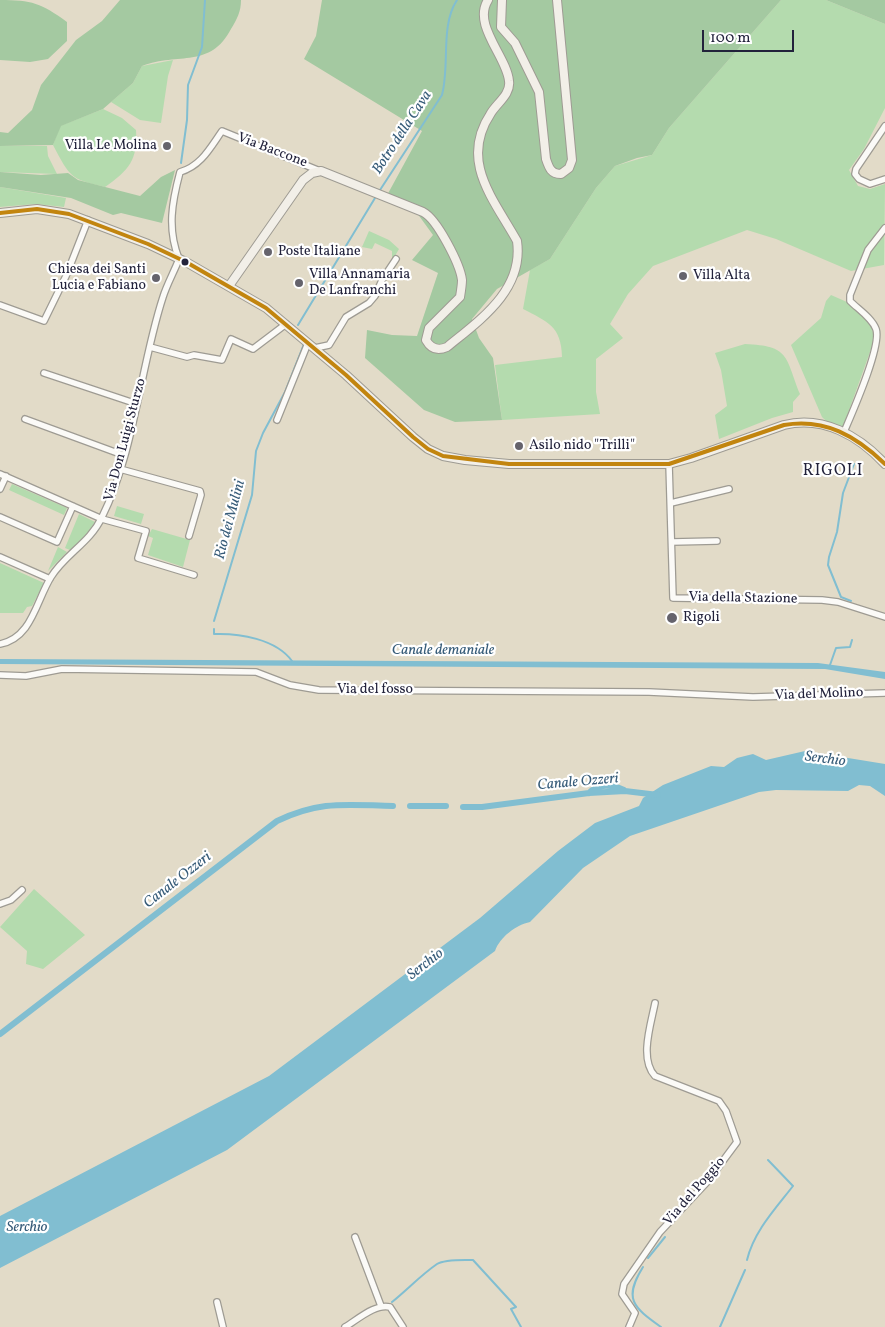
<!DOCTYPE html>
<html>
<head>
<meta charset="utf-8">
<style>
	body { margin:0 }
	#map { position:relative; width:885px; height:1327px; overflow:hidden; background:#e2dbc8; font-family:Vollkorn,serif }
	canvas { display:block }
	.scale { position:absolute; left:702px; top:30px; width:92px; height:22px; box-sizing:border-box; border:2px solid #22223b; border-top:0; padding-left:6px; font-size:15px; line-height:18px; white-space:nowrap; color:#22223b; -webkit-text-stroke:4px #fff; paint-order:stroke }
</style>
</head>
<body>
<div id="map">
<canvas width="885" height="1327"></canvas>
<div class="scale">100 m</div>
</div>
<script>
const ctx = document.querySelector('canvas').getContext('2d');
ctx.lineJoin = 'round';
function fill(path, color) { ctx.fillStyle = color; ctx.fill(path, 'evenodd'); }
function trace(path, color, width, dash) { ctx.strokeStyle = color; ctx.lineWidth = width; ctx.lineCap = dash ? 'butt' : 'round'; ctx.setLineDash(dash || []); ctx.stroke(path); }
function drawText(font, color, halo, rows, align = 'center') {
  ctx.font = font + ' Vollkorn,serif'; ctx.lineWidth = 4.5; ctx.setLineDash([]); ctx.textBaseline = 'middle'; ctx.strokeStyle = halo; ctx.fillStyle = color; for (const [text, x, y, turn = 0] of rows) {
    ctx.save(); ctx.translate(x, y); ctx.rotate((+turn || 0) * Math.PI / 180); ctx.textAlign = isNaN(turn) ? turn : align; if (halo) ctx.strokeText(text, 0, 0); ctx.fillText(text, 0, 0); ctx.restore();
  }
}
const green = new Path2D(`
	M781 0H826L885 24V108L864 149 849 170 858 186 870 189 885 184 884 265 851 271 776 239 747 230 653 266 628 294 610 324 623 338 596 359V392L600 414 502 420 495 365 562 357C561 326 548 322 523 309L530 270 550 259 596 188 615 166 652 155 669 128Z
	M173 60 168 76 161 123 140 120 111 102 133 83 142 66Z
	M103 109 122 118 136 130C138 160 129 170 105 187 70 179 70 177 53 145L60 126Z
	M0 146H47L48 156 57 174 0 172Z
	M0 187 66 198 64 207 36 204 0 207Z
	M369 231 389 240 399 249 392 261V251L375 243 372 249 362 247Z
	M831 295 847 302 872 325 874 341 843 427 826 421 822 417 791 345 821 318 826 301Z
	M745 344C790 346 785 356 800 394L793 402V412L772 418 719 439 715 415 727 406 721 370 715 353Z
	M12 484 67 508 64 515 9 490Z
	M117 506 144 514 141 524 114 516Z
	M79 514 95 522 83 539 70 550 65 548Z
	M152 529 190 540 183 567 148 555 153 538 148 536Z
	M58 547 67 552 48 571Z
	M0 563 44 583 32 606 27 607 23 613H0Z
	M34 889 85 935 43 969 26 964 27 951 0 927Z`);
const forest = new Path2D(`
	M0 0C32 0 41 3 67 22V41L48 59 30 62 0 60Z
	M120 0H241C241 12 237 19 231 29 210 69 179 52 142 66L133 83 103 109 61 126 53 145 0 146V132L8 133 32 110 41 85 76 40 102 21Z
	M322 0H781L669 128 652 155 637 158 615 166 596 188 550 259 497 289 472 319 479 338 493 358 502 420 455 422 424 410 365 358 367 330 392 335 417 336 438 273 412 260 433 235 417 213 385 199 422 131 304 59 316 36Z
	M826 0H885V24Z
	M175 170 162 223 121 213 113 215 71 198 0 187V172L41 175 68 173 78 180 140 196 161 177Z`);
const water = new Path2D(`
	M0 659 818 663 885 672V679L825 669 0 664Z
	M805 751 885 764V796L870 786 859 785 848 791 776 790 759 792 630 836 583 868 530 922C516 925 500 937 495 951L227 1150 0 1268V1216L269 1076 480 918 558 851 595 823 639 806 643 798 663 785 711 766 724 767 737 758 753 754 766 760Z`);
const stream = new Path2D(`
	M181 163 187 120 188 85 202 47 205 0
	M380 190 442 95C450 65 440 26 457 0
	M298 325 375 198
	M851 601 841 597 828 565 829 557 837 532 843 493 854 464
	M214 621 252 495 256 451 263 433 285 392 304 344
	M214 629V634C239 633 276 639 292 661
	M830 665 836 648 850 647 852 640
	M648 1258 665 1237
	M747 1260C754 1231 776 1208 793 1186L768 1160
	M643 1267C623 1299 633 1307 661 1327
	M392 1302C408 1289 421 1275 437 1264 445 1259 463 1260 473 1260L516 1307 511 1309 521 1327
	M720 1327 745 1270`);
const canal = new Path2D(`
	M589 793C598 783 613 785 624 790
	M410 806H446
	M463 807H482L589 793 625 791 658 795
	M0 1034 277 821C321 800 346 805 393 806`);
const street = new Path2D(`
	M885 126 856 169 855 174 859 179 870 184 885 179
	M0 305 44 321 66 276 88 220
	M150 347 187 357 194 355 222 360 231 339 253 349 286 324
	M315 348 329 345 346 317 369 303 375 296 382 280 396 259
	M44 373 137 404
	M25 419 123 455
	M277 420 308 343
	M844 432C852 413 882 346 876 329 872 318 858 309 850 301V295L868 250 885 228
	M669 464 673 598 822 600 838 602 885 617
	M120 469 200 491 201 495 189 536
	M0 474 102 519 146 531 138 558 194 575
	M0 489 6 476
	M671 503 729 489
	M0 517 57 542 73 506
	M672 542 717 541
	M0 557 50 579
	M0 644C32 638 36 601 51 577 65 554 90 543 102 517 135 451 140 367 163 297 167 284 174 272 179 259 167 229 172 202 180 172 201 166 210 148 222 131L320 171
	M0 675 26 676 62 669 256 672 290 685 319 690 649 692 753 697 885 693
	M0 904 11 900 22 890
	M355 1237 381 1306
	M217 1302 223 1327
	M345 1327C357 1320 376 1303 390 1307L403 1327
	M629 1327 635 1313 622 1294 624 1284 660 1232 708 1181 737 1142 726 1111 719 1101 655 1076C639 1059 651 1024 655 1003`);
const secondary = new Path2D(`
	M502 0 501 27 515 43 539 92 546 159C549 168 551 174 561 174L569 168 572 160 557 0
	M0 213 37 209 69 214 148 244 186 262 266 308 346 375 413 437 428 449 443 456 465 460 509 464H669L691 458 784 425C823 415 859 436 885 464
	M229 286 303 180 312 173 321 171 423 212C437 219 460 264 462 280 462 285 461 291 460 297L429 328 426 340C431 349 438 351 447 347 480 320 524 290 517 241 493 198 459 161 491 113 497 103 511 94 509 81 507 57 472 25 488 0`);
const bus1 = new Path2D(`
	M0 213 37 209 69 214 148 244 186 262 266 308 346 375 413 437 428 449 443 456 509 464H669L784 425C825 418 856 436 885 464`);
const markers = [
	[167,146,5,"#65636c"],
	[268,252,5,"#65636c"],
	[185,262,4.5,"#22223b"],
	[683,276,5,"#65636c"],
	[156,278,5,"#65636c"],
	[299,283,5,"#65636c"],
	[519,446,5,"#65636c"],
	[672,618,6,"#65636c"]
];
const poiNames = [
	["Villa Le Molina",157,146,"right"],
	["Poste Italiane",278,252],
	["Chiesa dei Santi",146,270,"right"],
	["Lucia e Fabiano",146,286,"right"],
	["Villa Annamaria",309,275],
	["De Lanfranchi",309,291],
	["Villa Alta",693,276],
	["Asilo nido \"Trilli\"",529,446],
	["Rigoli",683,618]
];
const streetNames = [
	["Via Baccone",272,151,21],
	["Via Don Luigi Sturzo",126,440,-75],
	["Via della Stazione",743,599,1],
	["Via del fosso",375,690],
	["Via del Molino",819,695,-2],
	["Via del Poggio",695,1192,-49]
];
const waterNames = [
	["Botro della Cava",403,133,-57],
	["Rio dei Mulini",231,520,-75],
	["Canale demaniale",443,651],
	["Serchio",825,760,7],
	["Canale Ozzeri",578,783,-5],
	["Canale Ozzeri",178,881,-38],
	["Serchio",426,965,-38],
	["Serchio",27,1228]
];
const quarterNames = [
	["RIGOLI",833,472]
];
fill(green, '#b4dbae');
fill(forest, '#a4c9a1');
fill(water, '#81bed1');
trace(stream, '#81bed1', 2);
trace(canal, '#81bed1', 6);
trace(street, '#9e9b93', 8);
trace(secondary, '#9e9b93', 10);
trace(street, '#fbfaf7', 5.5);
trace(secondary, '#f2efe8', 8);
trace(bus1, '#c2850f', 4);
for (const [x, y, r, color] of markers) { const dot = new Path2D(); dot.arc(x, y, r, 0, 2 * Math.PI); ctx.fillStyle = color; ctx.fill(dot); trace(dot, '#fff', 2); }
drawText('14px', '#22223b', '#fff', poiNames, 'left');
drawText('14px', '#22223b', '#fff', streetNames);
drawText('italic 15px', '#375c79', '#fff', waterNames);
ctx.letterSpacing = '1px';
drawText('16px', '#22223b', '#fff', quarterNames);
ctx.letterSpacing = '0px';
</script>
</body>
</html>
